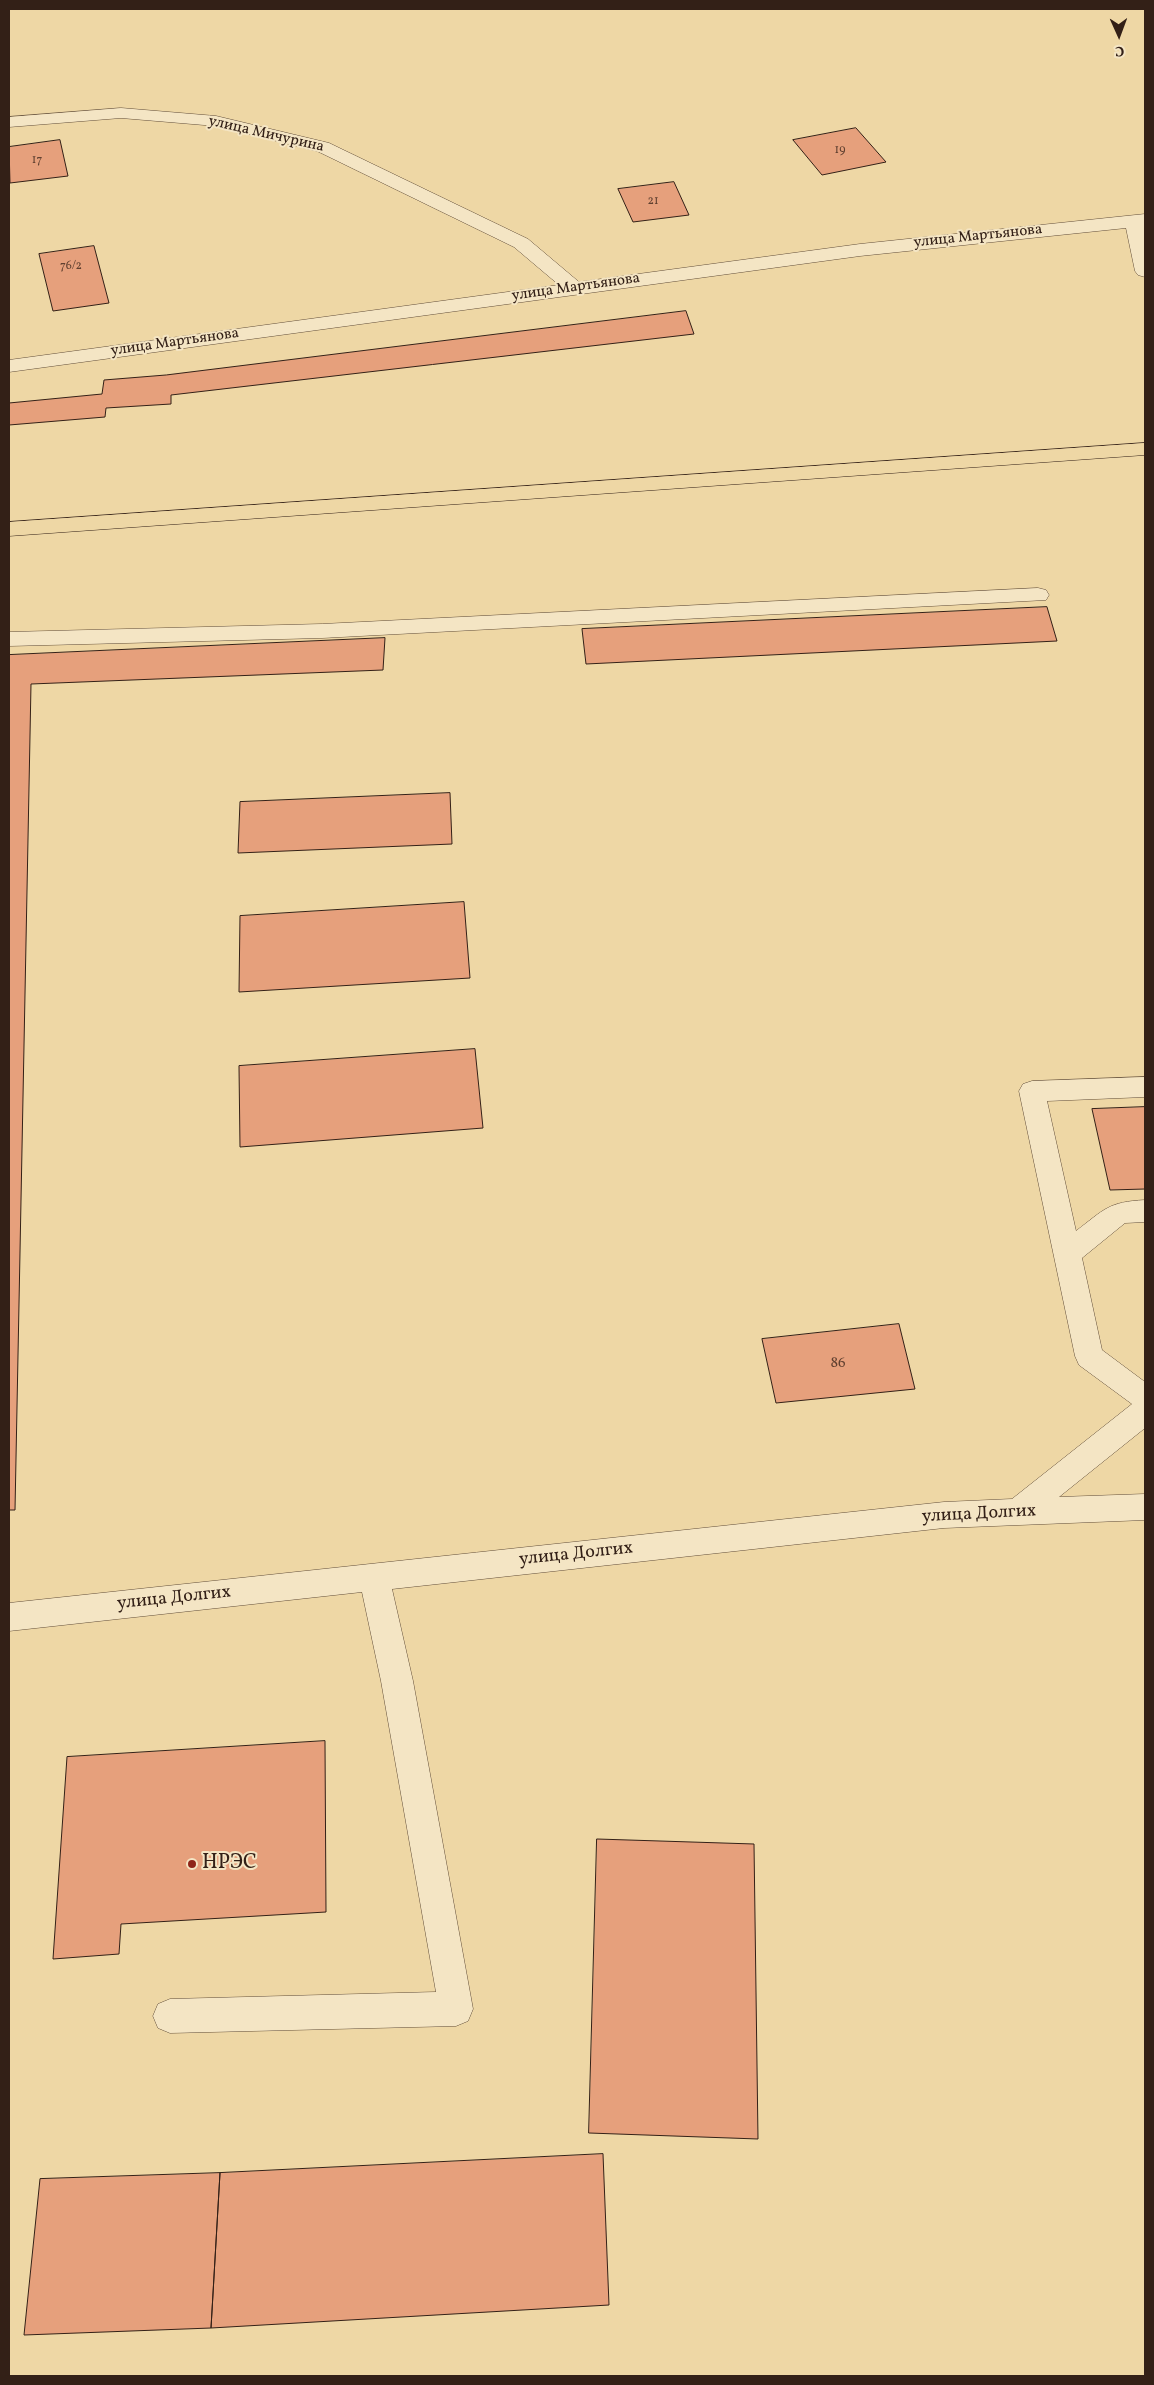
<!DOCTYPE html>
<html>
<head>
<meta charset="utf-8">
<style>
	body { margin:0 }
	#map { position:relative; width:1154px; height:2385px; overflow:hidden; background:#eed7a5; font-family:Vollkorn,serif }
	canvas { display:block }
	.frame { position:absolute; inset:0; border:10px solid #332017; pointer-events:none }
	.north { position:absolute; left:1094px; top:10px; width:50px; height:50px; -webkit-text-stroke:4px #f4e5c4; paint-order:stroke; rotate:178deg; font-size:14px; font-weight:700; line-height:20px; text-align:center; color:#332017 }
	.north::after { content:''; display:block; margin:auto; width:18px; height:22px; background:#332017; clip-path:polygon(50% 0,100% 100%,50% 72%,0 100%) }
</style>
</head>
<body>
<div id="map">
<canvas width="1154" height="2385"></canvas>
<div class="frame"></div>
<div class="north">С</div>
</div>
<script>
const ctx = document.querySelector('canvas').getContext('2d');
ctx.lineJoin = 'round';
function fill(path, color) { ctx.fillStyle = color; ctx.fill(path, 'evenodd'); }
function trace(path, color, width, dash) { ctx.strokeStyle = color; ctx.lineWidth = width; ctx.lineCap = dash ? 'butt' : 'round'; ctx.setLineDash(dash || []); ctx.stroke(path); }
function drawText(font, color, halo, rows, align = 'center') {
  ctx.font = font + ' Vollkorn,serif'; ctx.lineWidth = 4; ctx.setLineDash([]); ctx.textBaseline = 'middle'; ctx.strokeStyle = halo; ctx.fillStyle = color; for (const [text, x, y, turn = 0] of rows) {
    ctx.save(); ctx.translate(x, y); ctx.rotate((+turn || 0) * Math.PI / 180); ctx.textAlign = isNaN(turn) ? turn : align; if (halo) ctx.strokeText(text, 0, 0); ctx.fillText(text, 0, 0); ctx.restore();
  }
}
const building = new Path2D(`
	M856 128 886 162 822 175 793 140Z
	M60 140 68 176 10 183 9 147Z
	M674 182 689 215 633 222 618 189Z
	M94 246 109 303 53 311 39 254Z
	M686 311 694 334 171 395V404L106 408 105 417 9 425V403L102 394 104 380 166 375Z
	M1047 607 1057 641 586 664 582 629Z
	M385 638 383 670 31 684 15 1510H9V655Z
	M450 793 452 844 238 853 240 802Z
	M464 902 470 978 239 992 240 916Z
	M475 1049 483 1128 240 1147 239 1066Z
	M1145 1107V1189L1110 1190 1092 1109Z
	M899 1324 915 1389 776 1403 762 1339Z
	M325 1741 326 1912 121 1924 119 1954 53 1959 67 1757Z
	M597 1839 754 1844 758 2139 589 2133Z
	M603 2154 609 2305 211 2328 220 2173Z
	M220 2173 211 2328 24 2335 40 2179Z`);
const minor = new Path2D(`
	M121 108 216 116 329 143 528 239 579 282 860 244 1145 214V277L1138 275 1135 271 1126 228 860 256 9 372V360L559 285 514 247 317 151 216 126 121 118 9 127V117Z
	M1038 588 1046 590 1049 595 1046 600 322 638 9 646V632L322 624Z
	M1145 1077V1097L1047 1101 1076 1231C1105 1209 1108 1202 1145 1200V1222L1125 1223 1082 1258 1102 1350 1145 1382V1428L1059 1497 1145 1494V1520L944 1528 392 1589 413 1681 473 2009 468 2021 456 2026 170 2033 158 2028 153 2016 158 2004 170 1999 436 1992 381 1681 362 1592 9 1631V1603L944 1502 1012 1499 1132 1404 1079 1365 1075 1356 1019 1091 1023 1084 1032 1081Z`);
const major = new Path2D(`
	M1145 443V455L9 536V522Z`);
const markers = [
	[192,1864,5,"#8f2418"]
];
const farNumbernames = [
	["19",840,151],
	["17",37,161],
	["21",653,202],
	["76/2",71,267]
];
const farStreetnames = [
	["улица Мичурина",266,135,13],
	["улица Мартьянова",978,237,-6],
	["улица Мартьянова",576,288,-8],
	["улица Мартьянова",175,343,-8]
];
const numberNames = [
	["86",838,1364]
];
const streetNames = [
	["улица Долгих",979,1515,-3],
	["улица Долгих",576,1555,-6],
	["улица Долгих",174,1599,-6]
];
const nearPoinames = [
	["НРЭС",202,1864]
];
fill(building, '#e6a07c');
trace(building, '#332017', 1);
trace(minor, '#624e3a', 1);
trace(major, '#332017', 1);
fill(minor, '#f4e5c4');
fill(major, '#eed7a5');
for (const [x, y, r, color] of markers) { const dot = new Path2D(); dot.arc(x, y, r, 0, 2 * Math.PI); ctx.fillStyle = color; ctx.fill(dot); trace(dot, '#f4e5c4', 2); }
drawText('12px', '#604030', null, farNumbernames);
drawText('15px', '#332017', '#f4e5c4', farStreetnames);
drawText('15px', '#604030', null, numberNames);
drawText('18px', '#332017', '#f4e5c4', streetNames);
drawText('21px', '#332017', '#f4e5c4', nearPoinames, 'left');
</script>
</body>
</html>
